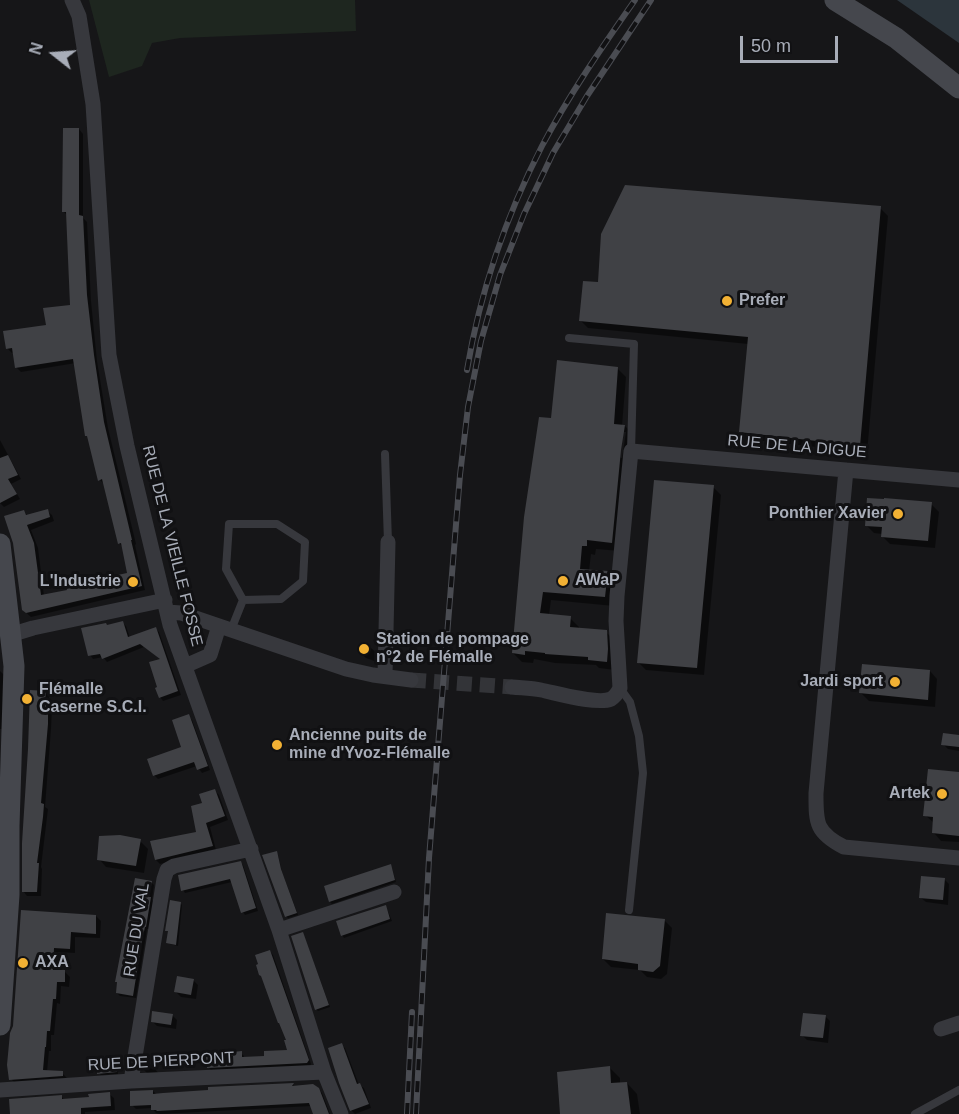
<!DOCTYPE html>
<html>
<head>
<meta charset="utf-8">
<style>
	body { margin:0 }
	#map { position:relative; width:959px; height:1114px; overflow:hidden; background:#161618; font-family:Arial,sans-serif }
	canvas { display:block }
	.north { position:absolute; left:24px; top:24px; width:60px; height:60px; -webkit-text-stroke:4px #111113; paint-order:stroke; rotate:287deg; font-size:16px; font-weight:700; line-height:24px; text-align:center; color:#a8adb8 }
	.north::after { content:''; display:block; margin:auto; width:21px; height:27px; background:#a8adb8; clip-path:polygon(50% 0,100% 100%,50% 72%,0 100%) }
	.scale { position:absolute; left:740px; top:36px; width:98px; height:27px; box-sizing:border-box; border:3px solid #a8adb8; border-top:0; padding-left:8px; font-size:18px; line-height:21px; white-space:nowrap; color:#a8adb8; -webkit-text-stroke:4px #111113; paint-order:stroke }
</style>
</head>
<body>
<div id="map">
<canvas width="959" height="1114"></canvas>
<div class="north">N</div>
<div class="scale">50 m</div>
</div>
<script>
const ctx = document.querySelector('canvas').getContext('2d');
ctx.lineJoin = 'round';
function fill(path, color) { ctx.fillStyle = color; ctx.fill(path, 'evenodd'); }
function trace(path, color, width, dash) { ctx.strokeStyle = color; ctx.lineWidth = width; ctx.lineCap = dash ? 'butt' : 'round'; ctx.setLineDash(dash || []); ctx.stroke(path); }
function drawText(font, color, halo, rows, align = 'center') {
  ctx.font = font + ' Arial,sans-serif'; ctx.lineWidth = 6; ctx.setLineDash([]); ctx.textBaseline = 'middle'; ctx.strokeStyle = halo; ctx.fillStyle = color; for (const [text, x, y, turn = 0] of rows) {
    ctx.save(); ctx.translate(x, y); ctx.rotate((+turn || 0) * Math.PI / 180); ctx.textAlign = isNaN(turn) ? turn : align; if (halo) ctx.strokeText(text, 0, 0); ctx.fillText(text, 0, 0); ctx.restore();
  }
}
const green = new Path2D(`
	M89 0H355L356 31 180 38 152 43 142 66 109 77Z`);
const water = new Path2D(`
	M897 0H959V43Z`);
const shadow = new Path2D(`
	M79 129 83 134V218L87 222 91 301 97 361 108 428 136 544 135 545 145 590 31 617 23 610 24 512 28 516 47 511 52 515 54 521 31 530 38 548 44 596 129 575 123 547 119 543 104 484 100 480 76 363 21 372 17 368 14 352 12 353 7 348 48 326 71 306 67 215 64 212Z
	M880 208 888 216 867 453 748 439 740 431 748 344 588 328 580 320 599 283Z
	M617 368 626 377 622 426H625L634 435 620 551 596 549 595 555 591 554 589 571 607 572 616 581 614 606 551 600 549 615 570 618 579 627V629L606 632 615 641V670L599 668 596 665 555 663 534 659 533 663 522 662 513 653 553 420ZM623 432H626L622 458 619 457Z
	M0 440 21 479 11 484 20 499 4 507 0 503Z
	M713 487 721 495 704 675 646 670 639 663Z
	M931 504 939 512 935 548 890 544 882 536V534L874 533 866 525Z
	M123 623 126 626 130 638 156 629 159 632 181 695 163 701 160 697 162 659 144 647 107 662 103 657 93 659 90 655 108 627Z
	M361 644 371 648 379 655 377 662 366 658 358 651Z
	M0 671 4 675V729H0V737Z
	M930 671 937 679 935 707 869 701 861 693Z
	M45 692 49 696V704L52 707 51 729 45 807 48 809 41 867 42 869 41 896H27L23 891Z
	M188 716 192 720 210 770 202 773 197 766 158 779 154 775 183 748Z
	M959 737V751L948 749 943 744Z
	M959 773V842L941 841 934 833V823L925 815Z
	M215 791 219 795 228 820 210 827 216 850 160 864 156 860 198 833 204 804Z
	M140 841 148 849 144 873 106 867 99 859Z
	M276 853 278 855 282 872 298 915 288 918 286 916Z
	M240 863 243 865 258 911 245 915 243 912 232 882 185 893 183 890Z
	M390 866 392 868 396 882 332 904 330 902Z
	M944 879 949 884 948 905 926 902 921 898Z
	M151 882 154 885 152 900 154 902 149 929H147L136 998 120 996 117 993 119 984Z
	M180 903 182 905 178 946 170 944 168 942 170 933 167 930Z
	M385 907 387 909 392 921 344 938 342 935Z
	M22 912 96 916 101 921 100 938 75 937V953L58 952 57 971 65 972 70 977 69 987 61 986 60 1004 57 1003 54 1035H51V1051H49L47 1072 62 1073 67 1078V1080L16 1084 11 1079Z
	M664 920 672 928 667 974 661 979 647 977 640 970 611 967 603 959Z
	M304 936 330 1007 318 1011 316 1009Z
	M270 951 273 955 311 1064 310 1066 211 1070 208 1067 241 1053 244 1056V1059L265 1058 289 1051Z
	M193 980 198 985 196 999 181 997 176 992Z
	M172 1015 177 1020 176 1029 157 1026 152 1021Z
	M825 1016 830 1021 828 1043 807 1040 802 1035Z
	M341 1045 345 1048 359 1085 364 1088 371 1108 355 1114 351 1110Z
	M115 1062 117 1064 118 1074 101 1075 99 1073Z
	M145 1067 155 1069 160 1075H149L144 1070Z
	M609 1067 620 1078V1084L627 1083 637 1094 640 1114H562Z
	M293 1085 295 1087 318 1089 322 1093 330 1114H315L312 1106 161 1114 156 1113 152 1108 136 1109 132 1105 153 1091 157 1095 210 1091V1089Z
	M109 1094 114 1098 115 1110 85 1112V1114H12L62 1097 65 1101 75 1100Z`);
const building = new Path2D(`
	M63 128H79V215L83 216 87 295 94 355 104 422 132 540H131L142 586 26 613 22 610 13 543 4 516 24 510 26 515 48 509 50 517 27 525 34 543 41 595 67 590 66 586 127 573 121 543 118 544 102 479 98 481 87 436H85L73 359 15 368 12 348 6 349 3 331 46 325 43 308 70 305 66 212H62Z
	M625 185 881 206 860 446 739 432 748 337 579 321 583 281 598 282 601 234Z
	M557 360 618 367 614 424 625 425 621 450 612 543 587 540V546H582L580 569 608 571 605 597 543 592 540 613 571 616 570 627 607 630 608 649 607 662 588 660V657L545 654V653L525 651V655L512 653 524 517 539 417 551 418Z
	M8 455 18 475 8 479 17 494 0 503V458Z
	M654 480 714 485 697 668 637 663Z
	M867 498 884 499V498L932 502 928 541 881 537 882 527 865 526Z
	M123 621 128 637 156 627 178 691 159 698 155 688 157 687 149 662 160 659 140 644 102 659 100 654 88 656 81 628 106 623 107 625Z
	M862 664 930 670 928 700 859 693Z
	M30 690 46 691 45 701H48V724L41 803 44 804 43 817 37 863H39L37 892H22V843L28 749Z
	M189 714 208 766 197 770 194 762 153 776 147 759 181 747 172 720Z
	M943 733 959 735V747L941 745Z
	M928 769 959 772V836L932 833 933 817 923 816Z
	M215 789 225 816 206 823 213 846 155 860 150 841 196 832 191 806 202 803 199 794Z
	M120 835 141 839 136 866 97 860 99 836Z
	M277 851 281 869 297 913 285 917 262 855Z
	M241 861 256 908 241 913 230 879 181 891 178 875Z
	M391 864 395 880 329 902 324 886Z
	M921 876 945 878 943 900 919 898Z
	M135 878 152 881 149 897H151L146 927H145L142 940 133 996 116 993 117 982H115Z
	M170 900 181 902 176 945 166 943 168 931H165Z
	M386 905 390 919 341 936 336 921Z
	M21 910 96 915V934L71 932 70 949 54 948 53 970H65V982H57L56 999H53L50 1031H47L46 1047H45L43 1070 63 1071V1076L9 1080 7 1065 10 1033 13 1026Z
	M606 913 665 919 660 966 653 972 638 970V964L602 959Z
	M303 932 329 1005 315 1010 291 936Z
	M270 950 309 1060 307 1063 207 1068 206 1055 242 1051V1057L264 1056V1051L287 1050 284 1040H286L279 1023H278L261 976 259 975 256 965 258 964 255 955Z
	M177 976 194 979 191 995 174 992Z
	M152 1011 173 1014 171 1025 151 1022Z
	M803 1013 826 1015 823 1038 800 1036Z
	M342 1043 357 1084 360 1083 369 1104 350 1111 339 1083 328 1048Z
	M116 1060 117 1072 97 1074 96 1061Z
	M610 1066 611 1083 627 1082 631 1114H560L557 1072Z
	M294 1083 292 1086 313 1084 319 1088 329 1114H313L309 1103 157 1111 156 1110H151V1105L130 1106V1091L153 1090V1094L163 1093 208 1090V1087Z
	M110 1092 111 1106 81 1108V1114H10L9 1099 62 1095V1099L75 1098 89 1097 88 1094Z`);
const streetTunnel = new Path2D(`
	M411 680 512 687`);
const lane = new Path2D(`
	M569 338 634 344 631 451
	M385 454 388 542
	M231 630 243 600 226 569 229 524H277L305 542 303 581 281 599 243 600
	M620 688 630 702 639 736 643 773 629 910
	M915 1114 959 1090`);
const street = new Path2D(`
	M72 0 79 16 93 104 109 355 127 446 170 625 279 930 324 1072 341 1114
	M846 470 816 793C816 822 815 832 844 847L959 858
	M167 612 181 613 346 669 373 675 411 680
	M10 635 33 628 165 600
	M185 666 210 655 219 626
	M385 676 388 542
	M512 687C521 688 531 688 541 690 556 693 597 705 611 699 616 696 618 692 620 688L616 621 617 596 631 451 959 480
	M279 930 394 892
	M941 1029 959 1023
	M131 1081 164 879 167 870 174 866 251 849
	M0 1090 131 1081 324 1072`);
const secondary = new Path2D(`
	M835 0 896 38 959 88
	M0 544 14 666 9 826V895L0 1025`);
const rail = new Path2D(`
	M467 370C480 292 506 216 542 146 569 95 602 47 635 0
	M407 1114 412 1012
	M416 1114 429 858 460 475 468 407 481 341 500 275 524 214 553 153 587 96 651 0`);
const markers = [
	[727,301,6,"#f2b134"],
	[898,514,6,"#f2b134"],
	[563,581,6,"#f2b134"],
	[133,582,6,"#f2b134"],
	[364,649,6,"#f2b134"],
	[895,682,6,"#f2b134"],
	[27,699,6,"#f2b134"],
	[277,745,6,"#f2b134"],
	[942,794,6,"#f2b134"],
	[23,963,6,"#f2b134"]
];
const poiNames = [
	["Prefer",739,301],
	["Ponthier Xavier",886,514,"right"],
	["AWaP",575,581],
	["L'Industrie",121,582,"right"],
	["Station de pompage",376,640],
	["n°2 de Flémalle",376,658],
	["Jardi sport",883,682,"right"],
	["Flémalle",39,690],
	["Caserne S.C.I.",39,708],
	["Ancienne puits de",289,736],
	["mine d'Yvoz-Flémalle",289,754],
	["Artek",930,794,"right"],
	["AXA",35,963]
];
const streetNames = [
	["RUE DE LA DIGUE",797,447,5],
	["RUE DE LA VIEILLE FOSSE",172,546,76],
	["RUE DU VAL",137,930,-81],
	["RUE DE PIERPONT",161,1062,-3]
];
fill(green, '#1e261f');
fill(water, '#2c353c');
fill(shadow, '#0007');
fill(building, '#404145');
trace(streetTunnel, '#333438', 15, [15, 8]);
trace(lane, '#37383d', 8);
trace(street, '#37383d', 15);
trace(secondary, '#45474d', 21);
trace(rail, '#4a4c52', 6);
trace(rail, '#111113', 4, [11]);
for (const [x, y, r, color] of markers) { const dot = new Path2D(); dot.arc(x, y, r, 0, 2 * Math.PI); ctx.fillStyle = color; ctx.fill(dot); trace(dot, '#111113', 2); }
drawText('bold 16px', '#a8adb8', '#111113', poiNames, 'left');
drawText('16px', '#a8adb8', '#111113', streetNames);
</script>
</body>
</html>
